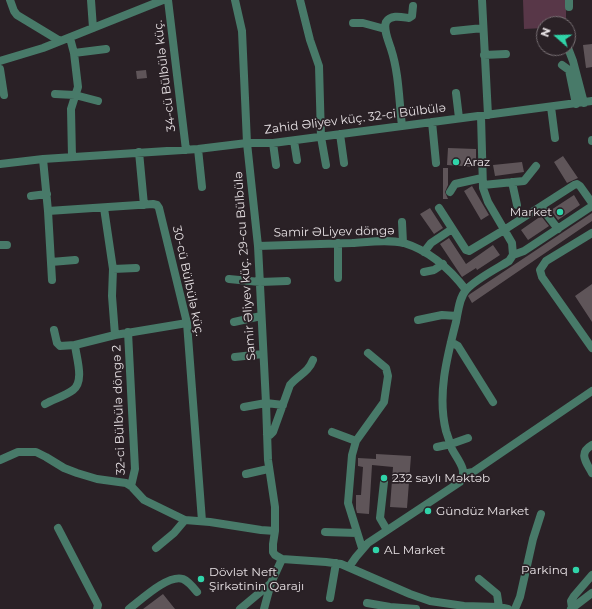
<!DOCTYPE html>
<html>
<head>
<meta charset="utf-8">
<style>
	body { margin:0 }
	#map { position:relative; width:592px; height:609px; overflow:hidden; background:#2a2126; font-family:Montserrat,sans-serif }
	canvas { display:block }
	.north { position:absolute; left:536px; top:16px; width:40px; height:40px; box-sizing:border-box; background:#2a2126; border:1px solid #766e72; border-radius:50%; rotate:290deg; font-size:11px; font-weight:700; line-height:16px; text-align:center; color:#e7e1e4 }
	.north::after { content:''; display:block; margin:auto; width:14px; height:18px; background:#30d4a9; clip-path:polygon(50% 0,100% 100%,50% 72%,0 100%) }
</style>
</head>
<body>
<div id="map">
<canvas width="592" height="609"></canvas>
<div class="north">N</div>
</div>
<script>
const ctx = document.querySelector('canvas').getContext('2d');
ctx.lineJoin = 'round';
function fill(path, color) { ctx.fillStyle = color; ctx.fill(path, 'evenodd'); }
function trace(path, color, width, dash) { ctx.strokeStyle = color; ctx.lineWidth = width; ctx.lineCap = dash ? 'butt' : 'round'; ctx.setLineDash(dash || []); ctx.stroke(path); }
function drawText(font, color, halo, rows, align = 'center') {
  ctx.font = font + ' Montserrat,sans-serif'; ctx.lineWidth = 3.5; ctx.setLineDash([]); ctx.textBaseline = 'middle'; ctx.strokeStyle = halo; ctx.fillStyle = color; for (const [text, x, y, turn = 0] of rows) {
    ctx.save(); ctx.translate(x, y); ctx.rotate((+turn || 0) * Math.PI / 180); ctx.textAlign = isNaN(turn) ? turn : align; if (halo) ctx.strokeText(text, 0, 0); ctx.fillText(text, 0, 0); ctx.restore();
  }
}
const green = new Path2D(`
	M523 0H566V24H544V28L524 29Z`);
const building = new Path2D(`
	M592 44V67L586 68 583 45Z
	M146 70 147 78 137 79 136 71Z
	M448 148 476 149V167L447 165Z
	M563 156 578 178 567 183 554 162Z
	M522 162 524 172 495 176 493 165Z
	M443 168H448V185L445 192 448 199H443Z
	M472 186 489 215 481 220 464 191Z
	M574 195 580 205 558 220 551 210Z
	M430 208 443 228 434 234 420 214Z
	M592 213V221L472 303 468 296 470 294Z
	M541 216 549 226 528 240 521 230Z
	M449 238 466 264 493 245 500 255 477 270 476 268 462 277 440 244Z
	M592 284V322L575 296Z
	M376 454 411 456 407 508 390 507 393 467 372 465 369 514 357 513 356 509V495H361L363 467 358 466V458L376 459Z
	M163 594 175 609H143Z`);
const minor = new Path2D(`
	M10 0 14 11 17 15 60 41
	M91 0 93 28
	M168 0 186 150
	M235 0 242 31 247 143 258 246 266 403 268 460 275 507V531L273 544V552L275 555 282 559 326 562 341 564 410 594 430 601 464 606 499 607 508 609
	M300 0 310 40 319 66 321 137 326 165
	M482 0 488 115
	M569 0V7
	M353 23H363L385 29
	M454 31 483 28
	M70 38 74 53 78 87 71 109 72 157
	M568 48 573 61 584 103
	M74 53 106 49
	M484 55 506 54
	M0 61 43 48 163 0
	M562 65 569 70 576 104
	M0 69 4 95
	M456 93 459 118
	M55 94 75 95 98 101
	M551 107 555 138
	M432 122 436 163
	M402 126C399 101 399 73 391 49 389 42 383 30 386 22 391 14 402 17 409 18L412 16 413 6
	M340 134 344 163
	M294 141 297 160
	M592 141V140
	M273 143 276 165
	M198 149 202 187
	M139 152 144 205
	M43 159 48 211 52 280
	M0 164 43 159 198 149 247 143H273L592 101
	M512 182 517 205
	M483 185 524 181 536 166
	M450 192 455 184 482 178
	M31 196 47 194
	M541 207 558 229
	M104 208 113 269 112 296 115 335
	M439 208 466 250 469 251 504 230 574 185 577 184 580 186 592 203
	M48 211 153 204 157 205 159 208 187 323 202 521
	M402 222 403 243
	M592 233 546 261 540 270 542 277 592 348
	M0 245H7
	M258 246C289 245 321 244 352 243 369 242 388 239 404 243 430 251 450 269 466 290
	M424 252 431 243 452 229
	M513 255 524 251 592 206
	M51 262 75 260
	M113 269 136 268
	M424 272 434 270 443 264
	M338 278V243
	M229 279 260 282 287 281
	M418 320 442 315 457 316
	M234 322 261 316
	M54 330 57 343 60 346 75 345
	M128 332 135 469 131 486
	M451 342 458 346 493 402
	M235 357 263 354
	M45 404C54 399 65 396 73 390 85 381 76 357 75 345L115 335 187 323
	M244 407 266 403 283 405
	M332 432 356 441
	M267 434 270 435 273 432 290 385C298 375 308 373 313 360
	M592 445C578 453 586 462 592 473
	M437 447 451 444 468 438
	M0 460 18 452H36L46 457 64 468 77 473 97 479 126 483 131 486 144 500 185 520 210 522 261 530 275 531
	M246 474 268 469
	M463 474 473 472 592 391
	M384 482 380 518 387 530
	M58 528 96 601 98 605 97 609
	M325 532 357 533
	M156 548 174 533 185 520
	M362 548 348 503 352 455 356 441 384 402 388 376 386 368 368 353
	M349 567 356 557 368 543 460 482C469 471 457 459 452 449 450 443 448 437 446 431 437 395 447 357 456 322 458 312 459 298 466 290 476 279 496 269 509 261L513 255 512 243 488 202 483 188 481 116
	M479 579 497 594 499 607
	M330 598 336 563
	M367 603 390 607 416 609
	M572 608 571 601 574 596 592 575
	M129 609C141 600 168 574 183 579 188 581 193 587 197 592
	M240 609 270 584
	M264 609 271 583 282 559
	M515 609 520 597 533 539 541 514
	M571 609 592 593`);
const markers = [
	[456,162,4,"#30d4a9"],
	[560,212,4,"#30d4a9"],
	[384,478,4,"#30d4a9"],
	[428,511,4,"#30d4a9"],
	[376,550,4,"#30d4a9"],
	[576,570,4,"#30d4a9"],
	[201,579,4,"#30d4a9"]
];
const streetNames = [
	["34-cü Bülbülə küç.",165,76,-97],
	["Zahid Əliyev küç. 32-ci Bülbülə",355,119,-7],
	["Samir ƏLiyev döngə",334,232,-1],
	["Samir Əliyev küç. 29-cu Bülbülə",245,266,-94],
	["30-cü Bülbülə küç.",188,281,78],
	["32-ci Bülbülə döngə 2",119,410,-92]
];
const poiNames = [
	["Araz",464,162],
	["Market",552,212,"right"],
	["232 saylı Məktəb",392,478],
	["Gündüz Market",436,511],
	["AL Market",384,550],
	["Parkinq",568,570,"right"],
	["Dövlət Neft",209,572],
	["Şirkətinin Qarajı",209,586]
];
fill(green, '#583748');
fill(building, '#5f5559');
trace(minor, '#487a69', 8);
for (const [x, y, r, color] of markers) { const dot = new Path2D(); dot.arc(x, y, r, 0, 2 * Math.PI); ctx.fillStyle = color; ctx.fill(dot); trace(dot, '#2a2126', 1.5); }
drawText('12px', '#e7e1e4', '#2a2126', streetNames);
drawText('12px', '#e7e1e4', '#2a2126', poiNames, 'left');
</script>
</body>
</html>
